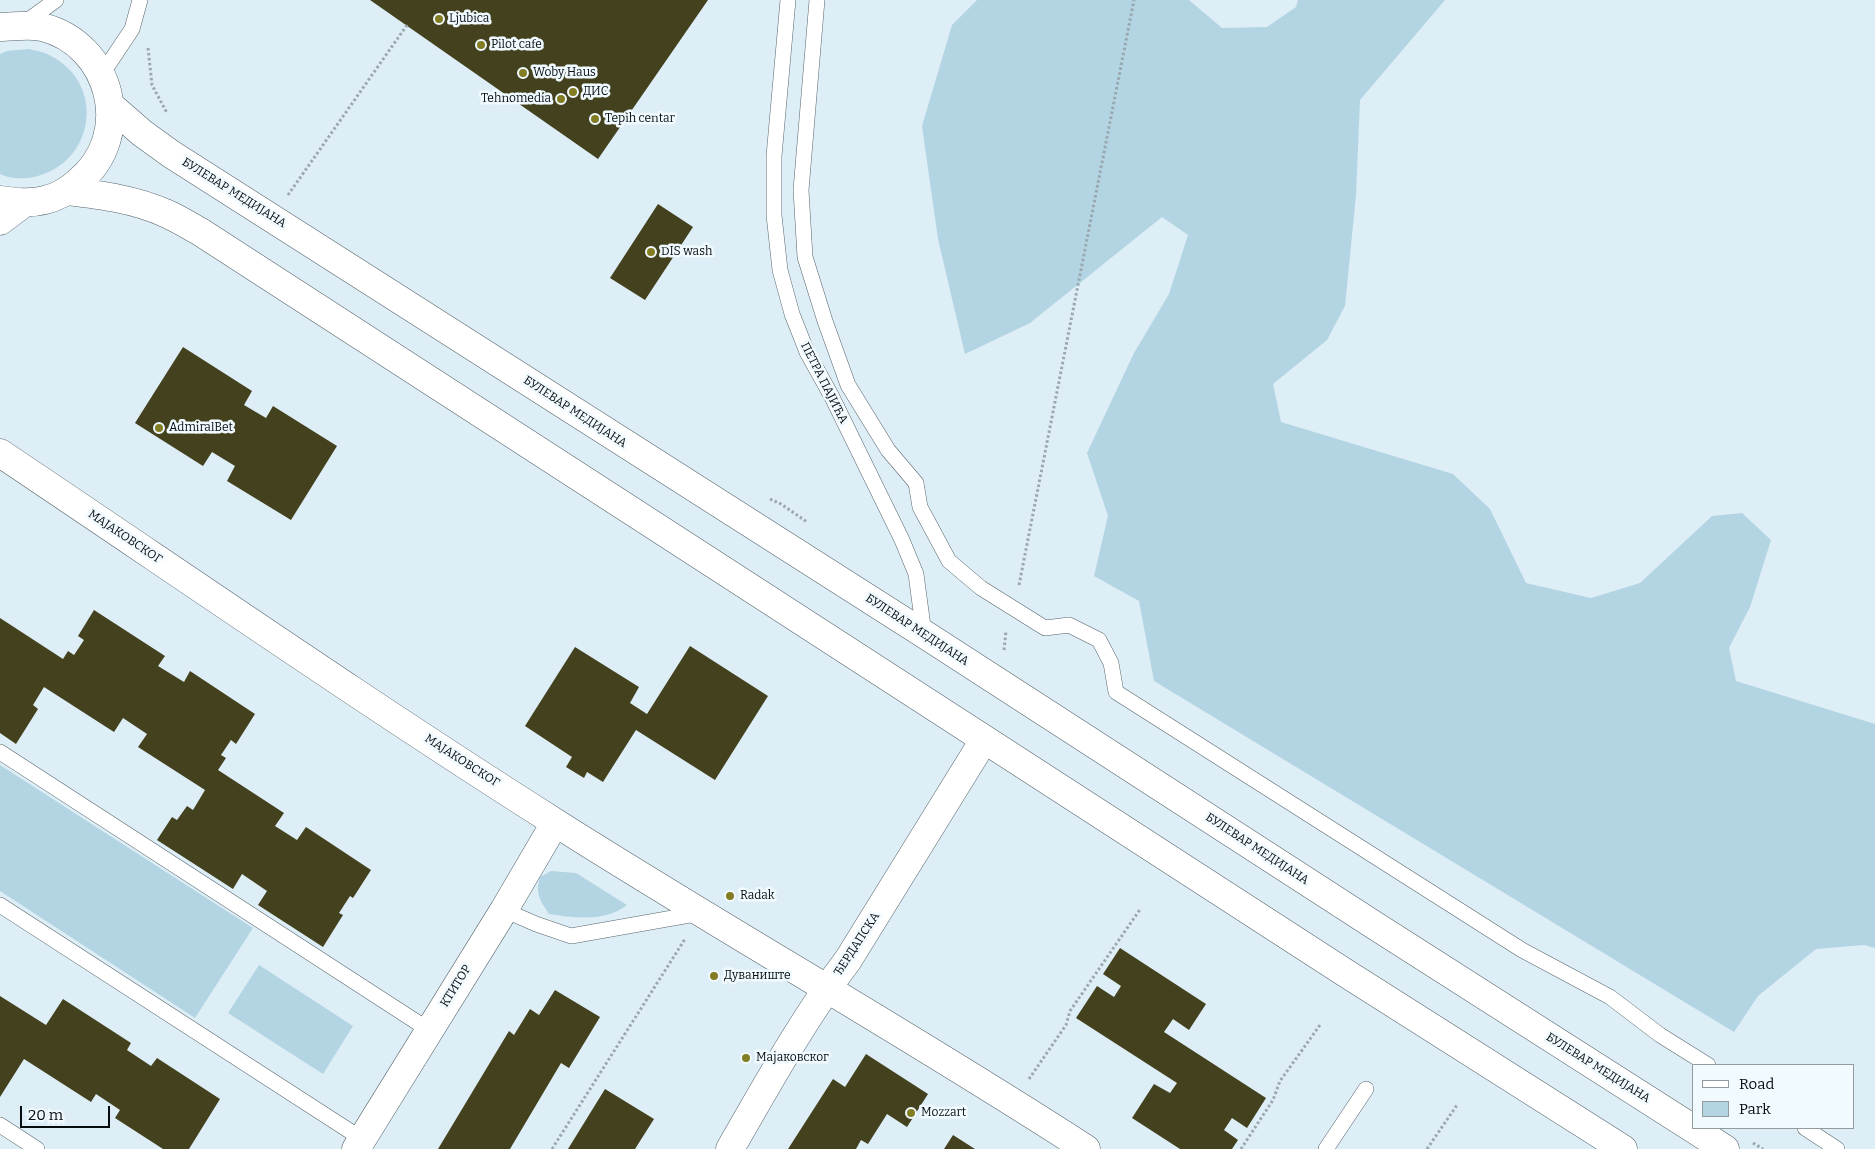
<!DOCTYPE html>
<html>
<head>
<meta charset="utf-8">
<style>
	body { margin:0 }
	#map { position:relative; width:1875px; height:1149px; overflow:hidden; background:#deeef6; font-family:Bitter,serif }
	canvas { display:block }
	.legend { position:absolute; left:1692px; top:1064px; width:162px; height:65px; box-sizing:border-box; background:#f0faff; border:1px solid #939b9f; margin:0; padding:6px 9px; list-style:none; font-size:15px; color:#070d0f }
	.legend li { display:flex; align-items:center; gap:10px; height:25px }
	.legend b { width:25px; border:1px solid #939b9f }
	.scale { position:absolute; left:20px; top:1106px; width:90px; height:22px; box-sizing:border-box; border:2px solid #070d0f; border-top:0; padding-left:6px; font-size:15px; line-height:18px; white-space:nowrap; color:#070d0f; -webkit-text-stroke:4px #f0faff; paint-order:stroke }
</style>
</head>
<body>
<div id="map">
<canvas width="1875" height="1149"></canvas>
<ul class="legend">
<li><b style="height:6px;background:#fff"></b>Road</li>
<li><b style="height:14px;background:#b3d4e3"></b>Park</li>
</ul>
<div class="scale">20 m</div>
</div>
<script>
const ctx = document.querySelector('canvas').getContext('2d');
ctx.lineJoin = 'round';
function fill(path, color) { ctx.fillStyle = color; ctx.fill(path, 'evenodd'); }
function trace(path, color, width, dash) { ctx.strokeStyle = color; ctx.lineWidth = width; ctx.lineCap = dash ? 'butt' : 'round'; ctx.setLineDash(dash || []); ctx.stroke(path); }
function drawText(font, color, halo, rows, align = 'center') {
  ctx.font = font + ' Bitter,serif'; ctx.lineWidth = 5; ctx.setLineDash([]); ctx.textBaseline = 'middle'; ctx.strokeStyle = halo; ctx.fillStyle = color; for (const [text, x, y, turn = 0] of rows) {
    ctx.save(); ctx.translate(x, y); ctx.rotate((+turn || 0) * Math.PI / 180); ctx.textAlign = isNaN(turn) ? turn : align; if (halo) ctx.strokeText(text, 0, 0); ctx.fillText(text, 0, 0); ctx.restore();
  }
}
const green = new Path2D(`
	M977 0H1189L1222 28 1267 27 1296 7 1298 0H1445L1360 100 1356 195 1345 306 1327 340 1273 384 1281 422 1453 474 1490 509 1526 583 1591 598 1640 583 1712 516 1742 513 1771 540 1750 607 1729 648 1736 681 1875 724V948L1864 945 1816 949 1758 996 1734 1032 1154 681 1139 601 1094 576 1108 516 1087 453 1134 353 1169 294 1188 235 1162 217 1030 323 965 354 938 239 922 126 952 25Z
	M29 49C36 51 45 52 51 56 107 85 94 164 34 177 23 179 10 179 0 174V54L7 51Z
	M0 765 253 928 195 1018 0 891Z
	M551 871 576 873 627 905C606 922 574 918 549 914 540 900 535 894 540 877Z
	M259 965 353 1026 323 1074 228 1013Z`);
const building = new Path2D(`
	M370 0H708L598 159Z
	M658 204 693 227 645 300 610 278Z
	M183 347 252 391 244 405 266 418 273 406 337 446 291 520 227 481 235 466 212 452 203 466 135 423Z
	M94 610 165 656 158 666 184 682 190 671 255 714 236 744 231 740 221 755 226 758 218 770 284 813 275 826 297 840 306 827 371 870 353 898 350 896 339 913 343 915 323 947 258 905 267 891 242 874 233 889 157 840 172 817 177 820 187 806 193 810 205 790 138 747 147 734 123 718 114 732 44 687 33 705 38 709 16 744 0 733V618L63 659 68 651 74 655 84 640 78 636Z
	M690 646 768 696 715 780 636 730 603 782 587 772 584 778 566 767 572 757 525 726 575 647 639 687 630 703 647 714Z
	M1120 948 1206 1004 1189 1030 1173 1019 1164 1032 1266 1098 1247 1128 1232 1118 1224 1130 1238 1140 1232 1149H1180L1132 1118 1154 1084 1170 1093 1177 1083 1076 1018 1097 986 1114 997 1121 986 1103 974Z
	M555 990 600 1017 569 1068 561 1063 510 1149H438L509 1031 514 1035 530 1009 539 1015Z
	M0 996 46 1025 63 999 131 1043 127 1050 151 1066 157 1058 220 1099 189 1149H163L115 1118 120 1110 96 1094 91 1102 24 1059 0 1097Z
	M866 1054 928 1094 907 1127 887 1114 868 1144 861 1140 856 1149H788L833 1079 845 1087Z
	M605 1089 654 1119 635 1149H568Z
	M953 1135 975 1149H944Z`);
const path = new Path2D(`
	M148 48 152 85 167 113
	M288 195 407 25
	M770 499 781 504 807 522
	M1019 585 1134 0
	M1004 650 1006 631
	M1029 1079 1066 1025 1070 1011 1141 908
	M1753 1143 1763 1149
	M552 1149 685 939
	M1241 1149 1273 1100 1280 1081 1320 1025
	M1427 1149 1457 1105`);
const service = new Path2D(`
	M788 0 774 156V215L780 270 792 314 807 352 832 397 902 540 916 574 924 634
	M817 0 801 190 805 257 825 321 848 385 888 450 916 483 920 507 949 561 981 588 1045 628 1069 625 1099 640 1111 663 1116 692 1522 950 1610 997 1660 1035 1708 1065
	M23 24 56 0
	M102 74 132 29 140 0
	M0 752 429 1030
	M0 905 362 1139
	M504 910 536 924 571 936 701 913
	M0 1125 37 1149
	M1805 1128 1837 1149
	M1326 1149 1366 1089`);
const minor = new Path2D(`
	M0 453C185 577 368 704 556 823 731 934 912 1036 1086 1149
	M356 1149 504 910 555 823
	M730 1149C767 1085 803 1019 848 960L984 740`);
const tertiary = new Path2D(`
	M0 221 24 203`);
const secondary = new Path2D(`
	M0 27C14 27 27 24 42 27 112 44 135 136 78 182 69 190 58 197 45 200 30 204 15 202 0 200
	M111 106 142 133 171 154 924 634 1374 925 1725 1149
	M67 191C100 195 134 199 165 213 177 218 188 225 199 231L1344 972 1623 1149`);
const markers = [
	[439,19,5,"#827c22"],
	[481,45,5,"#827c22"],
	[523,73,5,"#827c22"],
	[573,92,5,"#827c22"],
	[561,99,5,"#827c22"],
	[595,119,5,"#827c22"],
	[651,252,5,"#827c22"],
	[159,428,5,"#827c22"],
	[730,896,5,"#827c22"],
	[714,976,5,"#827c22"],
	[746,1058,5,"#827c22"],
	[911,1113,5,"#827c22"]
];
const poiNames = [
	["Ljubica",449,19],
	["Pilot cafe",491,45],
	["Woby Haus",533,73],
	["ДИС",583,92],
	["Tehnomedia",551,99,"right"],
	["Tepih centar",605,119],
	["DIS wash",661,252],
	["AdmiralBet",169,428],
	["Radak",740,896],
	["Дуваниште",724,976],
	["Мајаковског",756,1058],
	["Mozzart",921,1113]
];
const streetNames = [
	["БУЛЕВАР МЕДИЈАНА",234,193,32],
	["ПЕТРА ПАЈИЋА",824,383,63],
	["БУЛЕВАР МЕДИЈАНА",575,412,33],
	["МАЈАКОВСКОГ",125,537,34],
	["БУЛЕВАР МЕДИЈАНА",917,630,33],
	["МАЈАКОВСКОГ",462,761,33],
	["БУЛЕВАР МЕДИЈАНА",1257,849,33],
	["ЂЕРДАПСКА",857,944,-57],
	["КТИТОР",456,986,-58],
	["БУЛЕВАР МЕДИЈАНА",1598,1068,32]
];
fill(green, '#b3d4e3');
fill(building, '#44421e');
trace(service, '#56646b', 16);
trace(minor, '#56646b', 29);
trace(tertiary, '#56646b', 29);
trace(secondary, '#56646b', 29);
trace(path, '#9aa7ad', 3, [2.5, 2.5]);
trace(service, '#fff', 15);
trace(minor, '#fff', 28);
trace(tertiary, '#fff', 28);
trace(secondary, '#fff', 28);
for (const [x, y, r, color] of markers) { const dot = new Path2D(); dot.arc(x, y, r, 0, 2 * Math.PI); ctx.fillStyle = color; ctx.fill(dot); trace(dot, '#f0faff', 2); }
drawText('12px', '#070d0f', '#f0faff', poiNames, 'left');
drawText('12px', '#070d0f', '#f0faff', streetNames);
</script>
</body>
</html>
